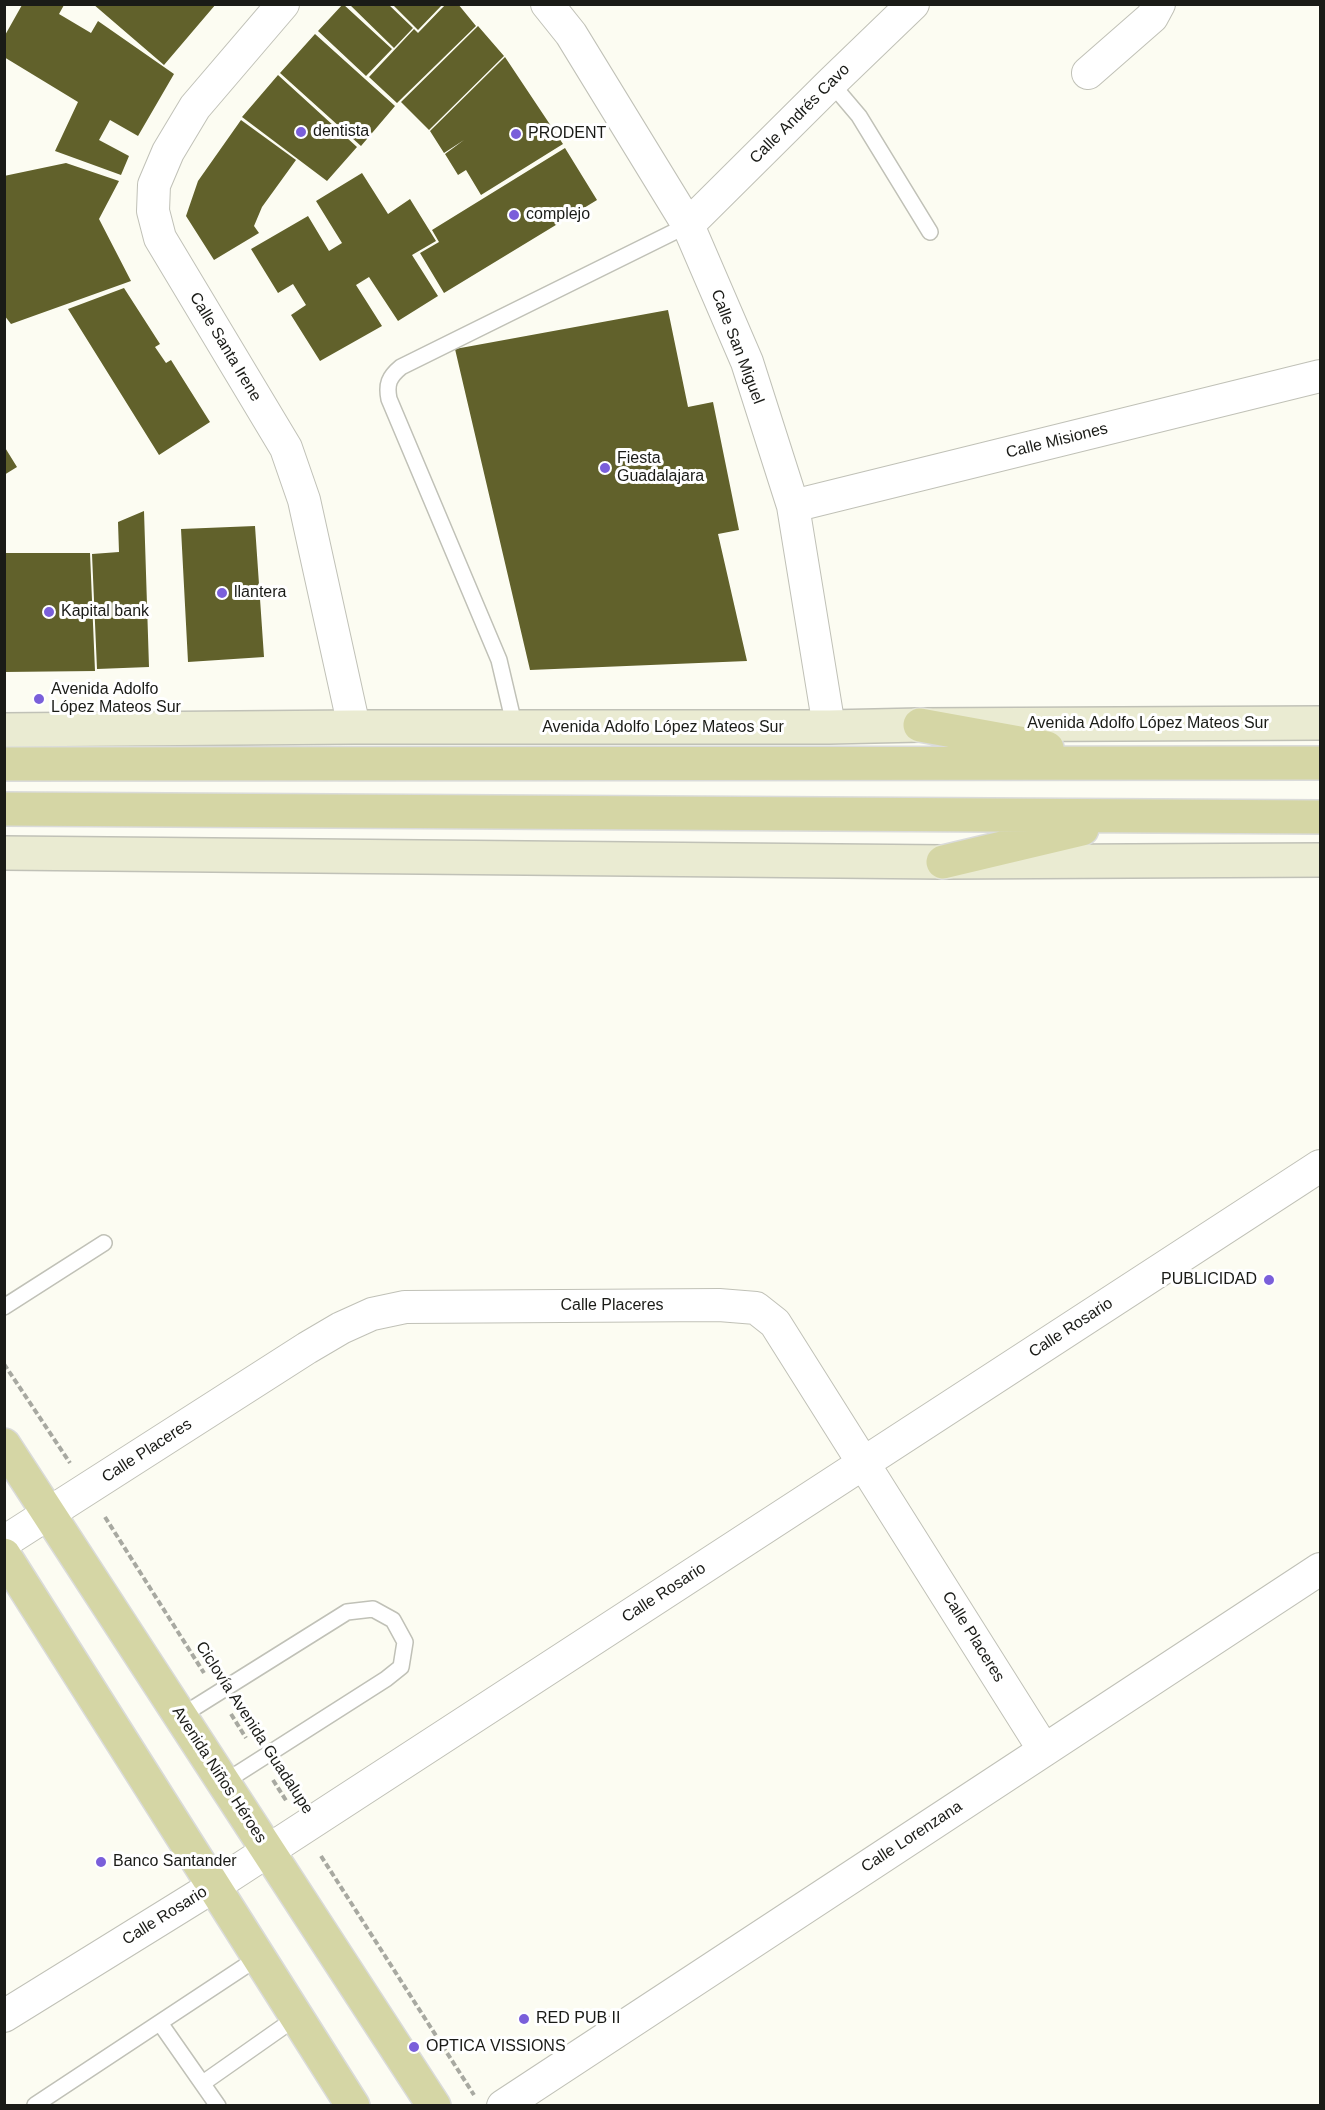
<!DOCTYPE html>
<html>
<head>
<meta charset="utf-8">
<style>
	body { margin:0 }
	#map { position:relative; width:1325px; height:2110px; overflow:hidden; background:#fcfcf2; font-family:Arial,sans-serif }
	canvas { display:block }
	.frame { position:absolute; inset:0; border:6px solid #1a1b17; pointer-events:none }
</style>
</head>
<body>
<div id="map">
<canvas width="1325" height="2110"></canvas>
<div class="frame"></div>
</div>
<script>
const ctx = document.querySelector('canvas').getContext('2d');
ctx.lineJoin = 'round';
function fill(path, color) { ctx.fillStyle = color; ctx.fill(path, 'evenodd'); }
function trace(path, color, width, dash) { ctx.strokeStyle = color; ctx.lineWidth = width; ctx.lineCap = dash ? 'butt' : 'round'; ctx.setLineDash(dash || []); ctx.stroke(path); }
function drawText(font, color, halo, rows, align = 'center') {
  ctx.font = font + ' Arial,sans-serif'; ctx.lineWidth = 6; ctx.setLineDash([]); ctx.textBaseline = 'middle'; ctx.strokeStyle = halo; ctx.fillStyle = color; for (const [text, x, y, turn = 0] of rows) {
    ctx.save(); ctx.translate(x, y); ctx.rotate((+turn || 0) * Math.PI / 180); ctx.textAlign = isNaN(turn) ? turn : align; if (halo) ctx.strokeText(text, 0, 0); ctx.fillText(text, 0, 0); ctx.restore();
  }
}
const building = new Path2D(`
	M93 4H216L164 65Z
	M343 4 392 49 366 76 318 31Z
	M349 4H388L413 28 394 48Z
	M392 4H443L418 30Z
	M446 4H458L476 26 397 103 369 77 414 29 418 33Z
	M22 5H64L59 14 91 33 98 21 174 74 138 136 110 120 99 140 129 156 121 175 55 151 78 102 4 57V37Z
	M478 26 504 56 429 130 401 102Z
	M315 34 395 106 361 146 280 73Z
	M505 57 563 144 481 195 466 170 458 175 445 154 464 140 444 153 430 131Z
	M278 75 357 147 327 181 242 117Z
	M241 120 296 160 262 207 254 226 259 233 214 260 186 216 198 181Z
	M565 148 597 200 444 293 420 253 439 242 432 230Z
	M66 163 119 181 99 219 131 281 11 324 4 315V176Z
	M362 173 388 214 410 199 436 241 412 255 438 296 398 321 369 277 356 285 382 326 320 361 291 315 306 305 293 284 278 293 251 249 308 216 329 251 342 243 316 201Z
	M124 288 160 344 155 347 166 363 171 360 210 422 159 455 68 309Z
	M668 310 688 407 713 402 739 530 718 534 747 661 530 670 455 349Z
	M4 446 17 467 4 475Z
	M144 511 149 667 97 669 92 554 119 552 118 522Z
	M255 526 264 657 188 662 181 529Z
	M4 553H90L95 671 4 672Z`);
const path = new Path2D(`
	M4 1364 70 1463
	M105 1517 204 1673
	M231 1714 246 1738
	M273 1780 287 1802
	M321 1856 474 2095`);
const service = new Path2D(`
	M831 83 859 116 930 232
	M515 728 499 660 389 399C386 384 389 377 401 367L688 225
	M4 1307 104 1243
	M181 1716 347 1612 373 1609 393 1620 405 1642 401 1667 386 1679 223 1783
	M160 2023 218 2106
	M203 2083 297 2017
	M35 2105 259 1957`);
const minor = new Path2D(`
	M283 4 195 107 168 152 154 185 153 211 160 238 286 448 304 500 354 727
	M547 4 571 34 688 225 747 362 793 506 829 727
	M1088 73 1152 17 1159 4
	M688 225 831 83 913 4
	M793 506 1320 376
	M4 1542 307 1348 341 1328 372 1314 405 1307 719 1305 756 1308 775 1323 1044 1750
	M4 2016 214 1886 1320 1166
	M503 2106 1320 1569`);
const secondary = new Path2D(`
	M4 730 354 727H829L920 725 1320 723
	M4 853 943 862 1320 860`);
const primary = new Path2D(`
	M920 725 1047 748
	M4 764 1320 763
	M4 809 1320 817
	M943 862 1082 829
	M4 1445 434 2106
	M4 1555 353 2106`);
const markers = [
	[301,132,6,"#7a5fda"],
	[516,134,6,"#7a5fda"],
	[514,215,6,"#7a5fda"],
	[605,468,6,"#7a5fda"],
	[222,593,6,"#7a5fda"],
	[49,612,6,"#7a5fda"],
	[39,699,6,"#7a5fda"],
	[1269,1280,6,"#7a5fda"],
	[101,1862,6,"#7a5fda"],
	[524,2019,6,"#7a5fda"],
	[414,2047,6,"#7a5fda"]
];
const streetNames = [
	["Calle Andrés Cavo",800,114,-45],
	["Calle Santa Irene",225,347,59],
	["Calle San Miguel",737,347,69],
	["Calle Misiones",1057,441,-14],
	["Avenida Adolfo López Mateos Sur",1148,724],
	["Avenida Adolfo López Mateos Sur",663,728],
	["Calle Placeres",612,1306],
	["Calle Rosario",1071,1328,-33],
	["Calle Placeres",147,1451,-33],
	["Calle Rosario",664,1593,-33],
	["Calle Placeres",973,1637,58],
	["Ciclovía Avenida Guadalupe",254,1728,57],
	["Avenida Niños Héroes",219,1775,57],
	["Calle Lorenzana",912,1837,-33],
	["Calle Rosario",165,1916,-32]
];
const poiNames = [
	["dentista",313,132],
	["PRODENT",528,134],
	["complejo",526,215],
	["Fiesta",617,459],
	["Guadalajara",617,477],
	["llantera",234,593],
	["Kapital bank",61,612],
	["Avenida Adolfo",51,690],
	["López Mateos Sur",51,708],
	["PUBLICIDAD",1257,1280,"right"],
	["Banco Santander",113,1862],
	["RED PUB II",536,2019],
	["OPTICA VISSIONS",426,2047]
];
fill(building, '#61612b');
trace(service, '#c0c1b7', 18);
trace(minor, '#c0c1b7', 34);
trace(secondary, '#c0c1b7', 36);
trace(primary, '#dadbda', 36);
trace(path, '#a8a9a1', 4, [6, 3]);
trace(service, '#fff', 15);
trace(minor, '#fff', 32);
trace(secondary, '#eaebd2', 33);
trace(primary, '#d5d6a5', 33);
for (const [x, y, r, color] of markers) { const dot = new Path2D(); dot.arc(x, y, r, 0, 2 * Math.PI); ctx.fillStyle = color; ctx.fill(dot); trace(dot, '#fff', 2); }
drawText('16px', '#1a1b17', '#fff', streetNames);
drawText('16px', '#1a1b17', '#fff', poiNames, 'left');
</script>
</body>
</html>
